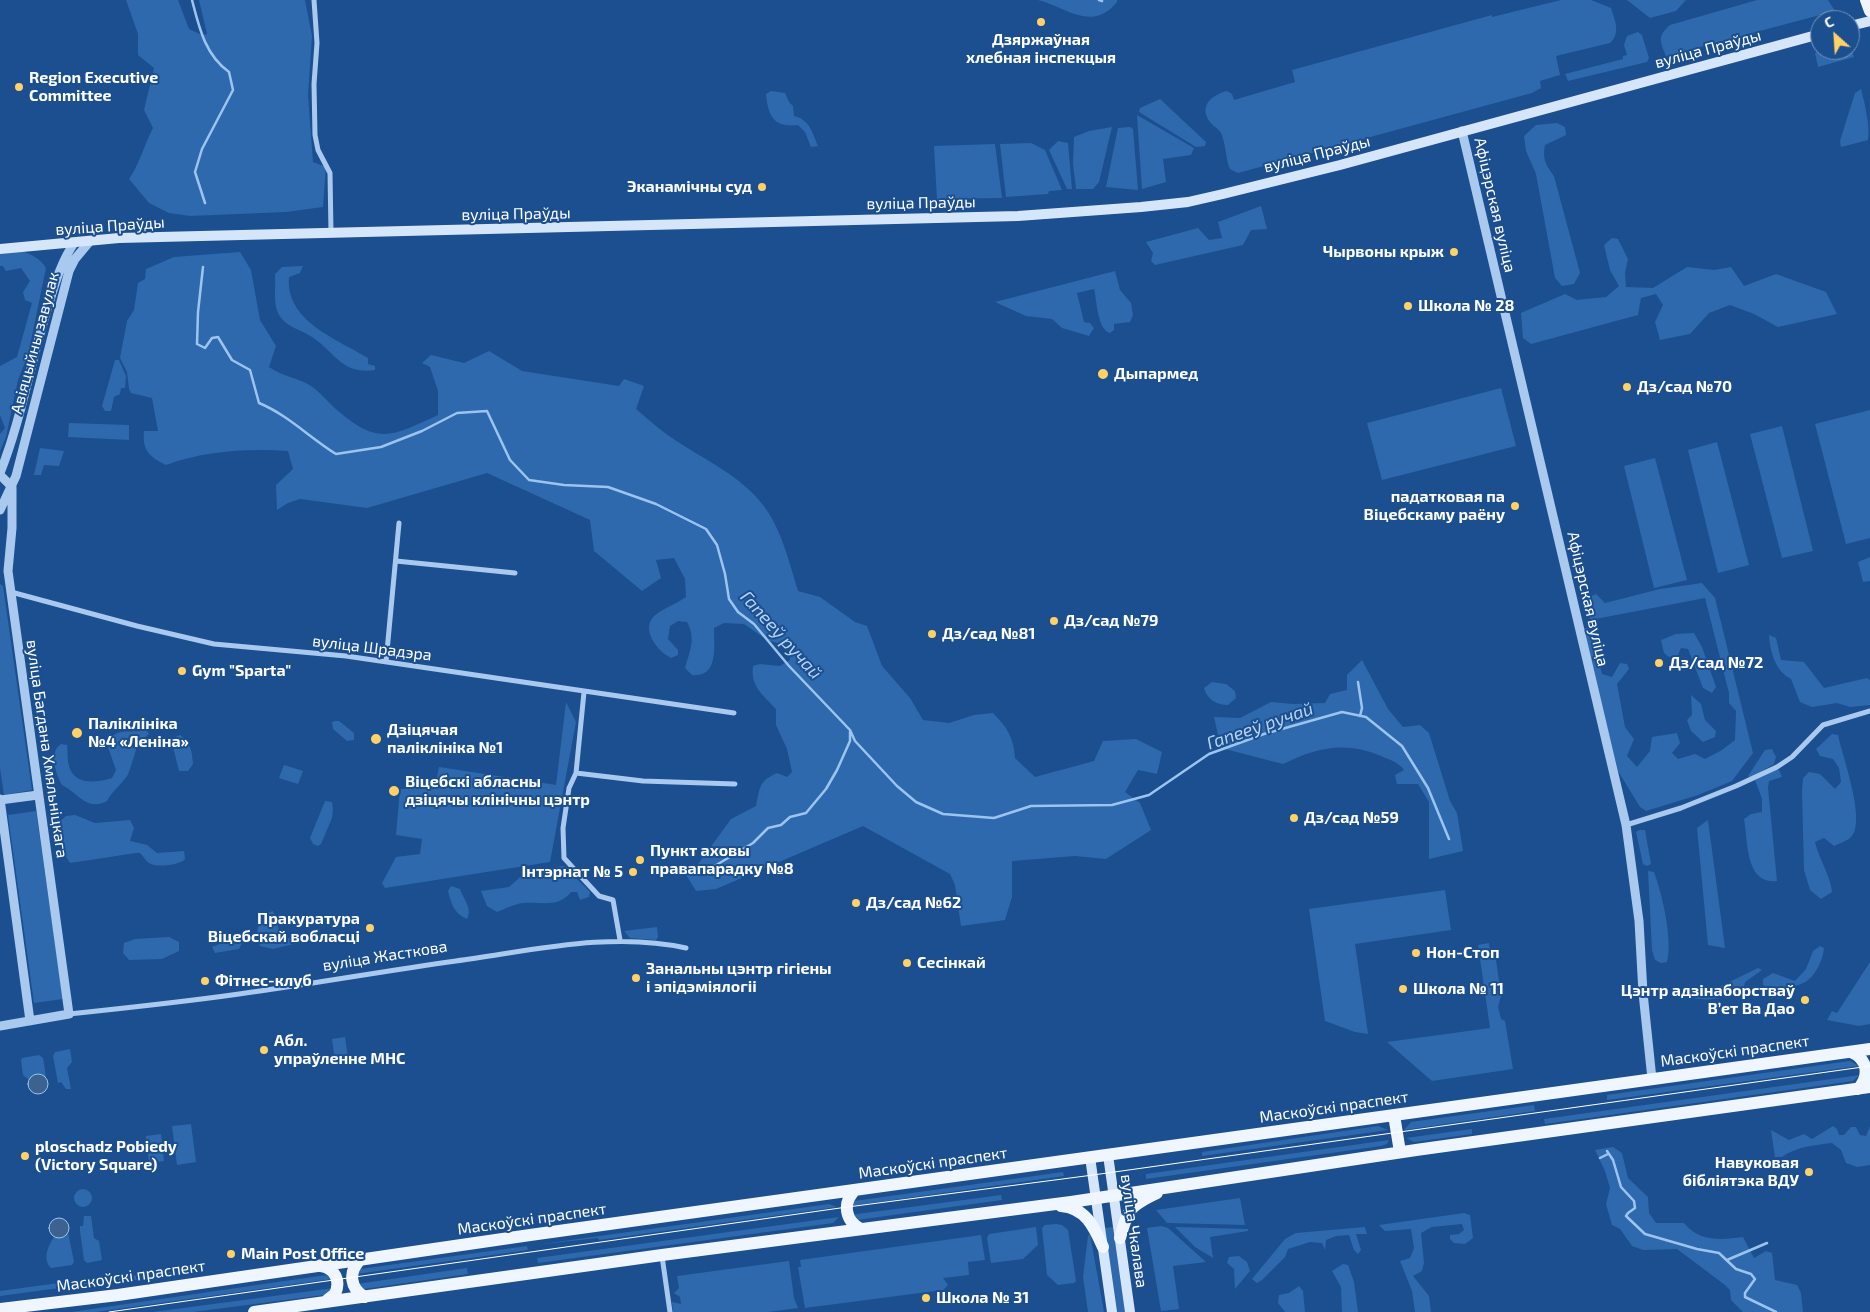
<!DOCTYPE html>
<html>
<head>
<meta charset="utf-8">
<style>
	body { margin:0 }
	#map { position:relative; width:1870px; height:1312px; overflow:hidden; background:#1b4f8f; font-family:"Exo 2",sans-serif }
	canvas { display:block }
	.north { position:absolute; left:1810px; top:10px; width:50px; height:50px; box-sizing:border-box; background:#1b4f8f; border:1px solid #7695bc; border-radius:50%; rotate:334deg; font-size:14px; font-weight:700; line-height:20px; text-align:center; color:#fff }
	.north::after { content:''; display:block; margin:auto; width:18px; height:22px; background:#ffd166; clip-path:polygon(50% 0,100% 100%,50% 72%,0 100%) }
</style>
</head>
<body>
<div id="map">
<canvas width="1870" height="1312"></canvas>
<div class="north">С</div>
</div>
<script>
const ctx = document.querySelector('canvas').getContext('2d');
ctx.lineJoin = 'round';
function fill(path, color) { ctx.fillStyle = color; ctx.fill(path, 'evenodd'); }
function trace(path, color, width, dash) { ctx.strokeStyle = color; ctx.lineWidth = width; ctx.lineCap = dash ? 'butt' : 'round'; ctx.setLineDash(dash || []); ctx.stroke(path); }
function drawText(font, color, halo, rows, align = 'center') {
  ctx.font = font + ' "Exo 2",sans-serif'; ctx.lineWidth = 4; ctx.setLineDash([]); ctx.textBaseline = 'middle'; ctx.strokeStyle = halo; ctx.fillStyle = color; for (const [text, x, y, turn = 0] of rows) {
    ctx.save(); ctx.translate(x, y); ctx.rotate((+turn || 0) * Math.PI / 180); ctx.textAlign = isNaN(turn) ? turn : align; if (halo) ctx.strokeText(text, 0, 0); ctx.fillText(text, 0, 0); ctx.restore();
  }
}
const green = new Path2D(`
	M126 0H178L189 29 202 35 207 34 199 0H305L312 36 308 95 313 162 326 167 323 207 286 212 190 216 169 213 149 203 129 179C140 163 144 145 153 128L144 110 154 68 138 55V34Z
	M1038 0H1117V2C1092 33 1066 7 1038 0Z
	M1561 0H1591L1611 8C1615 21 1621 33 1610 43L1556 56 1560 75 1540 81 1541 88 1532 93 1238 173 1230 169 1228 164C1226 155 1225 142 1221 133 1219 129 1213 126 1210 122 1198 106 1212 95 1227 91L1232 94 1234 100 1295 82 1292 70 1492 15V17Z
	M1627 0H1686L1676 11 1650 18Z
	M1757 0H1828L1835 11 1666 56C1660 41 1657 36 1670 25Z
	M1638 32 1642 35 1649 58 1647 62 1568 81 1565 74 1623 59V56L1627 55 1624 45 1627 36Z
	M1850 46 1854 57 1818 67 1815 53 1826 50H1850Z
	M1861 89C1865 105 1870 125 1868 140L1841 147 1840 141 1855 93Z
	M771 91 785 93 789 102 793 106 794 116C810 120 812 132 818 146L811 147 805 132 798 125C773 128 768 115 766 94Z
	M1160 99 1206 142 1205 146 1196 147 1139 112 1140 108Z
	M1137 115 1194 148 1191 155 1163 159 1166 182 1142 189Z
	M1557 123 1565 127 1566 135 1545 145C1542 158 1546 166 1554 176L1580 273 1574 284 1562 286 1555 278 1536 174 1526 151 1524 136 1536 125Z
	M1112 127 1099 182 1093 189H1076L1073 164 1074 137 1089 131Z
	M1130 127 1133 129 1138 190 1106 187 1118 128Z
	M1058 141 1068 143 1072 189H1067L1049 150Z
	M1031 143 1045 150 1062 190 1049 191 1048 194 1006 197 1000 144Z
	M995 144 1002 198 937 199 934 146Z
	M1261 206 1267 229 1251 230 1243 245 1155 265 1151 261 1153 253 1146 242 1198 228 1209 240 1222 238 1218 222Z
	M1612 238 1618 239 1628 259 1625 273 1626 287 1653 288 1687 267 1714 270 1731 267 1744 286 1776 274 1826 292 1837 314 1778 327 1754 314 1730 305 1709 313 1690 334 1660 340 1655 322 1663 305 1656 294 1641 298 1638 315 1531 344 1523 338 1521 313 1565 294 1577 300 1606 297 1619 286 1610 270 1604 245Z
	M21 251C31 254 41 259 46 268L28 355 18 380 6 437 0 451V434L5 428 0 415V366L17 357 32 303 25 300 23 292 30 281 21 268 6 271 3 266H0V254Z
	M240 252 251 270 260 320 276 346 269 367C283 377 299 378 311 386 320 392 328 402 337 410 379 446 392 436 438 415V391L430 367 422 363 431 355 464 363 489 351 522 371 619 386 624 379 644 386 636 409C649 420 661 431 675 440 708 462 746 478 768 512 783 535 790 565 798 591L820 597 855 622 867 626 882 666 910 698 923 720 949 723 974 715 993 713C1007 727 1014 738 1015 758L1035 777 1094 761 1103 741 1136 739 1162 752 1157 774 1138 770 1125 792 1140 803 1151 830 1106 859 1075 856 1012 861V897L1005 920 961 926 955 885 950 874 863 826 716 889 696 891 683 870 696 867 731 819 756 806C760 787 759 781 777 773L787 777 792 772 787 749 776 725V709C763 695 750 686 753 666L760 664 780 666 790 660V653L781 644 767 640 744 624 724 623 714 628C714 646 719 678 692 675L685 668C690 650 696 639 687 622L678 621 670 626 668 639 678 650V655L671 658C662 653 657 648 652 639 640 613 668 610 686 597L685 579 674 558 656 560 661 578 642 591 594 551 590 520 487 473 367 508 300 499 288 503 277 510 276 485 293 469 288 451C248 448 203 451 166 465 150 457 142 451 144 431H158L152 398 131 393 129 389 127 372 120 358 127 321 134 310 138 283 145 279 146 269 174 257Z
	M303 266 300 273 289 277C285 321 337 339 368 358V364L375 366V370C342 375 336 353 312 337 300 329 285 327 278 313 273 301 276 287 275 274L282 267Z
	M1115 271 1120 290 1131 303 1133 315 1130 322 1114 324V330L1110 333C1097 329 1097 301 1094 289L1077 293 1084 322 1090 323 1094 328 1089 336 1062 328 1052 319 1026 316 995 302Z
	M115 360H119L126 376 125 388H121L120 394 114 397 111 411H105L102 406Z
	M1501 388 1516 446 1382 480 1367 423Z
	M1870 410V538L1846 544 1815 424Z
	M69 423 129 425V440L68 437Z
	M1782 426 1813 551 1782 558 1750 434Z
	M1717 442 1749 565 1718 573 1688 450Z
	M40 448 64 451 59 466 44 465 41 475H34Z
	M1655 458 1687 580 1654 588 1624 466Z
	M1870 557V581L1863 582 1858 562Z
	M1702 583 1715 598 1753 753 1732 781 1698 795 1646 811 1640 807 1618 771 1583 629 1591 626 1602 674 1612 677 1620 663 1627 664 1629 669 1617 684 1625 727 1634 739 1627 756 1637 767 1650 751 1652 737 1677 733 1680 743 1672 753 1678 759 1695 754 1705 759 1722 750 1735 740 1736 711 1729 703V693L1705 598 1590 620 1587 598 1596 594 1605 603 1660 589Z
	M0 584 3 586 32 790 4 795 0 768Z
	M1694 633 1702 647 1716 687 1712 693 1703 688 1688 649 1681 648 1678 655 1669 657 1664 653 1661 640 1676 634Z
	M1769 635 1776 638 1781 660 1804 662 1824 688 1867 678 1870 680V705L1850 707 1837 703 1812 707 1800 702 1791 679C1775 671 1770 651 1769 635Z
	M1362 660 1388 709 1403 727 1420 725 1429 733 1450 801 1457 813 1463 851 1429 859V802L1418 784H1397L1395 775 1404 770C1398 762 1390 760 1381 756 1346 741 1317 747 1283 764L1221 748 1214 717 1240 718 1271 702 1293 704 1325 703 1330 694 1347 690V675Z
	M1212 682 1226 684 1235 691 1236 698 1228 705C1216 705 1207 699 1204 688Z
	M1691 695 1701 704 1705 720 1716 731 1715 737 1703 742 1691 731 1687 720 1692 715Z
	M566 702 576 722 550 862 385 888 382 883 396 857 420 854 422 839 396 835 400 789H405L408 780 436 783 439 767 556 785Z
	M335 721H339L354 733V740L347 741 333 729 332 722Z
	M146 730 149 734 138 743C137 746 129 775 127 776 121 785 112 791 107 801 87 812 77 792 62 785 56 774 48 752 61 744L67 745C68 752 67 762 70 769 77 786 99 782 112 778L116 770 107 744C115 726 130 734 146 730Z
	M1832 734 1838 735C1842 755 1867 822 1851 837 1847 841 1840 843 1834 846L1824 838 1815 842C1819 859 1831 877 1832 892L1821 899 1810 890 1804 870 1802 791 1803 778 1809 772 1820 774 1835 789 1841 782 1839 768 1833 759 1820 756 1816 749Z
	M180 735C191 742 192 752 193 764L188 771H179L172 743 173 738Z
	M1772 749 1776 757 1774 764 1750 778 1748 776 1765 750Z
	M284 765 303 771 298 784 279 778Z
	M1775 770H1779L1782 777 1769 781 1768 788 1777 881C1745 885 1748 841 1744 819L1751 814 1762 812V799L1755 780Z
	M325 801 332 802 333 809 332 818 321 844 318 846 313 844 310 838Z
	M36 811 63 999 34 1003 8 815Z
	M75 815 95 823 130 820 134 828 130 841 147 845 157 853 184 851 185 859C180 865 157 868 149 863 146 861 143 856 140 853H136L70 863 65 855 59 822 66 816Z
	M1708 820 1725 948 1708 945 1697 828Z
	M1639 830H1645L1651 864 1647 866 1643 864 1636 832Z
	M564 866 590 892 589 897 580 900 577 892H571C557 909 541 901 523 903 514 904 505 909 497 912L487 906 481 891 509 887 527 871Z
	M1648 871 1654 872C1662 894 1673 939 1667 962L1661 963 1655 960 1652 950Z
	M451 886 460 889C463 899 473 908 467 919 454 914 451 903 448 891Z
	M1445 890 1451 930 1355 944 1368 1034 1355 1032 1325 1021 1309 909Z
	M273 911 282 939 304 936 306 941 273 949 260 946 257 932 261 915Z
	M657 927 658 937 656 940 630 938 624 931Z
	M238 933 242 934 244 939 239 949 215 953 212 947 227 941Z
	M169 937 179 942V951L162 959 129 960 123 953 124 943 135 939Z
	M1489 943 1491 960H1496L1501 996 1498 1007 1501 1019 1505 1021 1513 1069 1432 1081 1387 1042 1490 1028 1478 945Z
	M1820 946 1824 948C1823 959 1817 973 1808 980 1800 987 1772 992 1763 985V979L1773 973 1795 981 1806 969 1813 951Z
	M1870 962V1024L1859 1026 1827 1020 1832 1011 1837 1013Z
	M1758 968 1762 970 1745 982 1743 991C1728 997 1710 1002 1693 998V991L1703 987H1719Z
	M345 1037 348 1059 335 1061 332 1039Z
	M70 1049 72 1062 67 1068 71 1089H66L61 1082 58 1083 53 1056 55 1052Z
	M39 1055 43 1058 46 1077 36 1074 29 1080 23 1075 21 1060 22 1058Z
	M1850 1061 1859 1066 1607 1100V1095Z
	M1860 1075 1853 1081 1545 1124 1544 1119Z
	M1534 1105 1535 1111 1404 1130 1411 1122Z
	M191 1124 196 1162 177 1165 172 1126Z
	M1378 1126 1388 1130 1202 1156V1152Z
	M1833 1126 1837 1129 1839 1135H1844L1851 1127H1856L1860 1135 1866 1136 1870 1126V1165L1857 1167 1846 1163 1841 1150 1832 1143C1815 1145 1795 1147 1782 1157H1775L1771 1130 1789 1140 1804 1134 1812 1139Z
	M1472 1129V1134L1414 1142 1406 1138Z
	M161 1134 164 1161 149 1163 146 1136Z
	M1389 1140 1387 1144 1381 1146 1146 1179V1174Z
	M1613 1147 1622 1153 1628 1178 1648 1197 1649 1213 1656 1223H1684C1699 1242 1721 1240 1743 1237L1754 1258 1766 1251 1772 1253 1775 1280 1797 1285 1801 1293 1803 1312H1743L1731 1300 1730 1290 1725 1285 1677 1249 1643 1250 1632 1246 1620 1229 1612 1225 1606 1204 1610 1188 1605 1171 1595 1150Z
	M1063 1172 1064 1176 850 1206 854 1201Z
	M74 1198a9 9 0 1 1 18 0a9 9 0 1 1-18 0Z
	M1001 1195 1002 1200 857 1220 850 1215Z
	M1240 1198 1245 1225 1167 1223 1156 1210Z
	M829 1204 837 1207 599 1240 598 1238 535 1245Z
	M1464 1213 1470 1215 1473 1238 1465 1244 1454 1243 1450 1239V1235L1459 1234 1464 1230 1462 1224 1432 1227 1421 1233 1424 1263 1422 1271 1413 1276 1429 1296 1431 1312H1415L1412 1291 1400 1261 1410 1258 1414 1248 1411 1229 1385 1231 1379 1225Z
	M84 1216H91L94 1238 99 1241 102 1260 87 1263 84 1260 80 1231V1226H83Z
	M839 1217 833 1223 538 1263 537 1258Z
	M1056 1224 1062 1225 1068 1230 1076 1281 1074 1283 1058 1285 1047 1275 1042 1228 1045 1225Z
	M1161 1226 1168 1228 1206 1262 1173 1266 1179 1309 1161 1311 1147 1228Z
	M1036 1227 1038 1245 1023 1259 991 1263 987 1238 989 1234Z
	M1113 1227 1125 1312H1115L1104 1228Z
	M1175 1227 1248 1229V1231L1210 1237 1213 1258 1195 1247Z
	M1365 1227 1367 1234H1356L1361 1250 1358 1254 1354 1250 1349 1235 1336 1236 1326 1240 1325 1250 1322 1243 1310 1242 1288 1249 1285 1257 1262 1280 1257 1283 1252 1279 1285 1239 1296 1233Z
	M68 1232 74 1262 72 1265 51 1268C42 1259 48 1246 54 1237H64Z
	M1090 1234 1104 1312H1088L1083 1277 1088 1236Z
	M981 1235 985 1260 968 1262 969 1275 943 1278 948 1285 943 1290 805 1308 798 1267H801L800 1260Z
	M527 1246 528 1250 356 1274 360 1269Z
	M1239 1256 1247 1262 1250 1271 1235 1289 1234 1269 1227 1263 1229 1257Z
	M789 1261 794 1298 798 1308 768 1312H673L672 1302 681 1304 680 1297 674 1293 679 1288 677 1276Z
	M1343 1264 1348 1265 1354 1282 1358 1312H1342L1341 1287 1332 1271Z
	M467 1268 468 1274 364 1289 357 1284Z
	M172 1272V1277L152 1280H119V1276L149 1275Z
	M326 1275 332 1279 96 1312H71Z
	M110 1276 111 1281 0 1296V1291Z
	M1299 1286 1303 1291 1305 1312H1285L1278 1303 1279 1295 1289 1293Z
	M334 1288 324 1295 193 1312H153Z`);
const water = new Path2D(`
	M28 1084a10 10 0 1 1 20 0a10 10 0 1 1-20 0Z
	M49 1228a10 10 0 1 1 20 0a10 10 0 1 1-20 0Z`);
const stream = new Path2D(`
	M192 0C199 27 205 55 229 72L233 90 202 149 195 172 205 203
	M1099 0 1102 1
	M203 267 198 312 197 344 205 348 212 338 218 337 232 360 250 370 259 403C288 415 310 438 336 454L381 447 422 431 457 413 487 411 510 460 529 480 564 485 608 487 656 504 706 529 717 545 725 574 729 599 738 612 754 624 789 666 850 730 855 741 897 786 916 802 943 814 994 818 1031 806 1112 805 1149 795 1209 754 1264 734 1342 712 1366 717 1402 746 1428 788 1449 839
	M1358 682 1362 708 1360 716
	M713 867 753 843 768 828 781 825 790 817 806 813 826 789 837 770 850 741V732
	M1607 1151 1613 1160 1621 1187 1634 1201 1635 1208 1628 1213 1626 1216 1645 1234 1697 1249 1719 1253 1736 1269 1751 1274 1755 1279 1745 1293V1297L1776 1312
	M1600 1158 1608 1154
	M1727 1260 1767 1243`);
const minor = new Path2D(`
	M314 0 317 43 314 84 315 135 318 150 330 173 331 232
	M396 561 515 573
	M11 592 137 626 214 644 346 656 734 713
	M386 662 399 523
	M584 692 576 773 569 788 563 828 564 858 599 896 613 900 620 940
	M576 773 643 781 735 784
	M1626 825 1681 808 1736 786 1777 767 1792 757 1823 725 1870 711
	M69 1014C126 1008 183 1002 239 994 312 984 384 971 456 961 531 951 611 931 686 948
	M662 1256 670 1312`);
const tertiary = new Path2D(`
	M1462 131 1626 825 1639 921 1643 993 1652 1079
	M0 473C21 421 30 364 47 310 54 287 60 264 74 243
	M0 475 12 487V528L8 571 69 1014 0 1026
	M0 510 16 476 69 271 75 259 90 241
	M0 799 30 1021
	M0 800 38 795`);
const secondary = new Path2D(`
	M1850 26 1870 21
	M0 249 119 238 1018 216 1141 207 1188 202 1223 194 1340 165 1820 34
	M1108 1155 1130 1312
	M1090 1157 1112 1312`);
const primary = new Path2D(`
	M1866 0 1870 11
	M1851 1052C1868 1059 1870 1076 1858 1089
	M1394 1115 1400 1152
	M855 1190C842 1203 845 1221 861 1229
	M1061 1206C1086 1208 1094 1227 1103 1247
	M1120 1238C1128 1209 1129 1206 1157 1193
	M360 1260C348 1272 350 1289 365 1297
	M321 1266C335 1268 341 1281 335 1294L325 1302
	M0 1309 118 1295 530 1235 1870 1049
	M254 1312 662 1255 1071 1202 1416 1150 1870 1087`);
const tram = new Path2D(`
	M109 1312 840 1208 1093 1175 1870 1066`);
const markers = [
	[1041,22,5,"#ffd166"],
	[19,87,5,"#ffd166"],
	[762,187,5,"#ffd166"],
	[1454,252,5,"#ffd166"],
	[1408,306,5,"#ffd166"],
	[1103,374,6,"#ffd166"],
	[1627,387,5,"#ffd166"],
	[1515,506,5,"#ffd166"],
	[1054,621,5,"#ffd166"],
	[932,634,5,"#ffd166"],
	[1659,663,5,"#ffd166"],
	[182,671,5,"#ffd166"],
	[77,733,6,"#ffd166"],
	[376,739,6,"#ffd166"],
	[394,791,6,"#ffd166"],
	[1294,818,5,"#ffd166"],
	[640,860,5,"#ffd166"],
	[633,872,5,"#ffd166"],
	[856,903,5,"#ffd166"],
	[370,928,5,"#ffd166"],
	[1416,953,5,"#ffd166"],
	[907,963,5,"#ffd166"],
	[636,978,5,"#ffd166"],
	[205,981,5,"#ffd166"],
	[1403,989,5,"#ffd166"],
	[1805,1000,5,"#ffd166"],
	[264,1050,5,"#ffd166"],
	[25,1156,5,"#ffd166"],
	[1809,1172,5,"#ffd166"],
	[231,1254,5,"#ffd166"],
	[926,1298,5,"#ffd166"]
];
const poiNames = [
	["Дзяржаўная",1041,40,"center"],
	["хлебная інспекцыя",1041,58,"center"],
	["Region Executive",29,78],
	["Committee",29,96],
	["Эканамічны суд",752,187,"right"],
	["Чырвоны крыж",1444,252,"right"],
	["Школа № 28",1418,306],
	["Дыпармед",1114,374],
	["Дз/сад №70",1637,387],
	["падатковая па",1505,497,"right"],
	["Віцебскаму раёну",1505,515,"right"],
	["Дз/сад №79",1064,621],
	["Дз/сад №81",942,634],
	["Дз/сад №72",1669,663],
	["Gym \"Sparta\"",192,671],
	["Паліклініка",88,724],
	["№4 «Леніна»",88,742],
	["Дзіцячая",387,730],
	["паліклініка №1",387,748],
	["Віцебскі абласны",405,782],
	["дзіцячы клінічны цэнтр",405,800],
	["Дз/сад №59",1304,818],
	["Пункт аховы",650,851],
	["правапарадку №8",650,869],
	["Інтэрнат № 5",623,872,"right"],
	["Дз/сад №62",866,903],
	["Пракуратура",360,919,"right"],
	["Віцебскай вобласці",360,937,"right"],
	["Нон-Стоп",1426,953],
	["Сесінкай",917,963],
	["Занальны цэнтр гігіены",646,969],
	["і эпідэміялогіі",646,987],
	["Фітнес-клуб",215,981],
	["Школа № 11",1413,989],
	["Цэнтр адзінаборстваў",1795,991,"right"],
	["Вʼет Ва Дао",1795,1009,"right"],
	["Абл.",274,1041],
	["упраўленне МНС",274,1059],
	["ploschadz Pobiedy",35,1147],
	["(Victory Square)",35,1165],
	["Навуковая",1799,1163,"right"],
	["бібліятэка ВДУ",1799,1181,"right"],
	["Main Post Office",241,1254],
	["Школа № 31",936,1298]
];
const streetNames = [
	["вуліца Праўды",1708,49,-15],
	["вуліца Праўды",1317,154,-14],
	["вуліца Праўды",921,203,-1],
	["Афіцэрская вуліца",1495,205,77],
	["вуліца Праўды",516,214,-1],
	["вуліца Праўды",110,226,-4],
	["Авіяцыйны завулак",35,343,-75],
	["Афіцэрская вуліца",1588,599,77],
	["вуліца Шрадэра",372,648,7],
	["вуліца Багдана Хмяльніцкага",47,749,82],
	["вуліца Жасткова",385,956,-9],
	["Маскоўскі праспект",1735,1051,-8],
	["Маскоўскі праспект",1334,1107,-8],
	["Маскоўскі праспект",933,1163,-8],
	["Маскоўскі праспект",532,1219,-8],
	["вуліца Чкалава",1134,1231,82],
	["Маскоўскі праспект",131,1276,-8]
];
const waterNames = [
	["Гапееў ручай",781,635,48],
	["Гапееў ручай",1260,726,-19]
];
fill(green, '#2e69ad');
fill(water, '#3c6290');
trace(water, '#9cc4f0', 1);
trace(stream, '#9cc4f0', 2.5);
trace(minor, '#a9c9ee', 5);
trace(tertiary, '#a9c9ee', 9);
trace(secondary, '#d6e6fa', 10);
trace(primary, '#f0f6ff', 12);
trace(tram, '#fff', 1);
for (const [x, y, r, color] of markers) { const dot = new Path2D(); dot.arc(x, y, r, 0, 2 * Math.PI); ctx.fillStyle = color; ctx.fill(dot); trace(dot, '#1b4f8f', 2); }
drawText('bold 16px', '#fff', '#1b4f8f', poiNames, 'left');
drawText('16px', '#fff', '#1b4f8f', streetNames);
drawText('italic 18px', '#b5d3f5', '#1b4f8f', waterNames);
</script>
</body>
</html>
